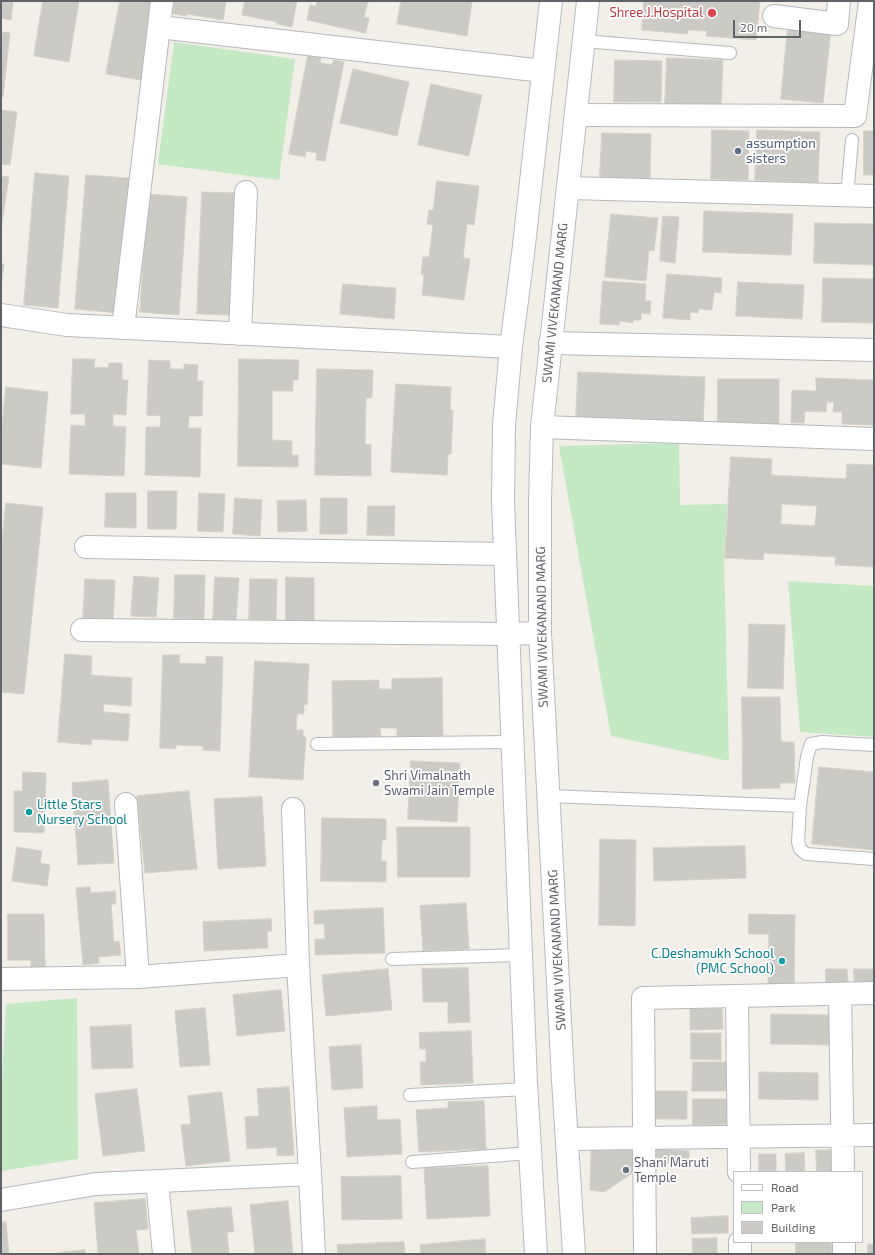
<!DOCTYPE html>
<html>
<head>
<meta charset="utf-8">
<style>
	body { margin:0 }
	#map { position:relative; width:875px; height:1255px; overflow:hidden; background:#f1efe8; font-family:"Exo 2",sans-serif }
	canvas { display:block }
	.frame { position:absolute; inset:0; border:2px solid #5f6368; pointer-events:none }
	.legend { position:absolute; left:733px; top:1171px; width:130px; height:72px; box-sizing:border-box; background:#fff; border:1px solid #bfc1c3; margin:0; padding:5px 7px; list-style:none; font-size:12px; color:#5f6368 }
	.legend li { display:flex; align-items:center; gap:8px; height:20px }
	.legend b { width:20px; border:1px solid #bfc1c3 }
	.scale { position:absolute; left:733px; top:20px; width:68px; height:18px; box-sizing:border-box; border:2px solid #5f6368; border-top:0; padding-left:5px; font-size:12px; line-height:14px; white-space:nowrap; color:#5f6368; -webkit-text-stroke:3px #fff; paint-order:stroke }
</style>
</head>
<body>
<div id="map">
<canvas width="875" height="1255"></canvas>
<div class="frame"></div>
<ul class="legend">
<li><b style="height:5px;background:#fff"></b>Road</li>
<li><b style="height:11px;background:#c5e8c5"></b>Park</li>
<li><b style="height:11px;background:#cccac5"></b>Building</li>
</ul>
<div class="scale">20 m</div>
</div>
<script>
const ctx = document.querySelector('canvas').getContext('2d');
ctx.lineJoin = 'round';
function fill(path, color) { ctx.fillStyle = color; ctx.fill(path, 'evenodd'); }
function trace(path, color, width, dash) { ctx.strokeStyle = color; ctx.lineWidth = width; ctx.lineCap = dash ? 'butt' : 'round'; ctx.setLineDash(dash || []); ctx.stroke(path); }
function drawText(font, color, halo, rows, align = 'center') {
  ctx.font = font + ' "Exo 2",sans-serif'; ctx.lineWidth = 3.5; ctx.setLineDash([]); ctx.textBaseline = 'middle'; ctx.strokeStyle = halo; ctx.fillStyle = color; for (const [text, x, y, turn = 0] of rows) {
    ctx.save(); ctx.translate(x, y); ctx.rotate((+turn || 0) * Math.PI / 180); ctx.textAlign = isNaN(turn) ? turn : align; if (halo) ctx.strokeText(text, 0, 0); ctx.fillText(text, 0, 0); ctx.restore();
  }
}
const green = new Path2D(`
	M174 42 295 59 279 180 158 164Z
	M679 443 680 505 727 504 724 558 729 761 611 736 559 446Z
	M788 581 874 586V737L800 732Z
	M77 998 78 1159 1 1171V1096L6 1004Z`);
const building = new Path2D(`
	M1 1H13L11 20 1 18Z
	M43 1H79L69 62 34 56Z
	M120 1H155L141 80 106 74Z
	M175 1H226L223 20 187 14V16L173 14Z
	M245 1H297L292 27 277 24V22L242 15Z
	M317 1H368L364 17 369 18 366 33 307 20 310 5 316 6Z
	M401 1H472L467 36 397 24Z
	M644 1H760L756 40 706 36 707 31 688 30 687 34 642 30Z
	M788 26 831 30 823 103 781 99Z
	M1 32 10 33 3 97H1Z
	M308 55 321 57 320 63 332 65 334 60 344 62 325 161 316 160 317 153 306 151 305 157 289 154Z
	M667 58 723 60 721 107 665 104Z
	M615 60 662 61 661 102H614Z
	M353 69 409 82 397 136 340 123Z
	M431 84 482 95 469 156 418 145Z
	M1 110 17 112 10 165 1 164Z
	M712 130 749 131 748 180 711 179Z
	M757 130 820 132 818 183 755 180Z
	M864 131H874V175H864Z
	M602 133 651 134 650 179 600 177Z
	M35 173 69 176 58 308 24 305Z
	M86 175 130 178 119 313 75 309Z
	M1 176 9 177 1 229Z
	M437 181 479 186 474 225 467 224 463 258 470 259 464 300 422 295 424 275 421 274 423 257H429L433 225 427 224 429 210H433Z
	M202 192 237 193 233 315 197 314Z
	M148 194 187 197 179 315 140 312Z
	M704 211 793 214 791 255 703 252Z
	M611 214 658 218 654 251 649 250 646 281 605 277Z
	M663 216 679 217 675 263 660 261Z
	M815 223 874 224V265L814 263Z
	M1 264H4L1 287Z
	M667 274 722 278 721 293 714 292 712 310 698 309V313L690 312V320L663 318Z
	M823 278 874 279V323L822 322Z
	M603 281 646 284 645 301H651L650 314 641 313V320H633V323L619 321V325L600 324Z
	M738 282 804 285 802 319 736 316Z
	M343 284 396 288 394 319 340 314Z
	M73 359H95L94 367 108 368 109 363H122V380H128L126 415 113 414V426L126 427 124 476 69 474 71 425 85 426V414H71Z
	M239 359 299 360 298 380H293V391H272V440L292 441V455H298V467L238 466Z
	M149 360 170 361V369H184V364L198 365 197 381H203L202 416H189L188 428H201L200 477 145 475 146 427H160L161 416 147 415Z
	M317 369 373 370 372 398H366L365 445 371 444V476L315 475Z
	M578 372 705 377 703 427 576 422Z
	M816 378 874 380V425L842 424V412H833L834 402H827L826 412 805 411 804 423H791L792 390 816 391Z
	M718 379H779V425H718Z
	M396 384 451 387 450 410H453L451 454H448L447 475 391 472Z
	M6 387 48 392 41 468 1 464V437Z
	M731 457 772 459 771 475 846 479 847 464 874 465V567L835 565 836 557 764 553 763 560 725 558ZM782 504 817 506 815 526 781 524Z
	M148 491H177L176 529H148Z
	M106 493H136V528L105 527Z
	M199 493 225 494 223 532 198 531Z
	M235 498 262 500 260 536 233 534Z
	M321 498H347V534H320Z
	M306 500 307 531 278 532 277 501Z
	M6 503 43 507 24 694 1 692V551Z
	M368 506H395L394 536 367 535Z
	M175 575H205L204 619 174 618Z
	M134 576 159 578 156 617 131 616Z
	M215 577 239 578 236 620 213 619Z
	M286 577 314 578V621L286 620Z
	M85 579 115 580 113 624 83 623Z
	M250 579H277L276 620 249 619Z
	M749 624 785 625 783 689 748 688Z
	M65 654 92 656 91 675 132 678 131 706 104 704 103 712 130 714 128 741 92 739 91 745 58 742Z
	M163 655H180L179 663 206 664V656L223 657 220 751 203 750V746L176 745V749L160 748Z
	M255 661 309 664 307 705 304 704V714H297L296 730H303V737H306L303 780 249 777Z
	M442 678 443 736 397 737V728H380L381 737 333 738 332 681 379 680V689H392V679Z
	M742 697H780L781 742H794L795 783H780V788L743 789Z
	M411 761 460 763 457 822 408 819Z
	M819 767 874 772V850L812 844Z
	M23 772 46 773 44 833 14 832V791H22Z
	M108 780 114 863 78 865 72 783Z
	M189 791 197 869 145 873 137 796Z
	M262 797 266 866 218 869 214 799Z
	M322 818 386 819V840H382L381 861H386V882L321 881Z
	M397 827H470V877H398Z
	M600 839 636 840 635 926 599 925Z
	M745 846 746 878 654 881 653 848Z
	M17 847 42 851 40 863 50 865 47 886 12 881Z
	M90 887 91 893 115 891 116 904H111L114 942 119 941 121 955 98 957 99 963 83 965 76 888Z
	M466 903 469 949 423 951 420 906Z
	M383 908 385 953 315 955V939H325L324 924H314V911Z
	M8 914H44L45 967H31V960H8Z
	M749 914 795 915 794 988 768 987 769 934H749Z
	M271 919 272 931H267L268 948 204 951 203 922Z
	M468 968 470 1022 448 1023V1002H423L422 969Z
	M388 969 392 1010 326 1016 322 975Z
	M826 969H847L848 985 826 986Z
	M854 969H874V990H855Z
	M281 990 285 1031 237 1036 233 995Z
	M205 1008 210 1065 180 1067 175 1011Z
	M722 1008 723 1029 690 1030V1009Z
	M771 1014 830 1015V1045L771 1044Z
	M131 1025 133 1068 92 1069 90 1027Z
	M471 1031 473 1083 421 1085 420 1062H426V1049H420L419 1033Z
	M691 1033H721V1060L691 1059Z
	M361 1045 363 1088 332 1090 329 1047Z
	M693 1062H727L726 1091H692Z
	M759 1072 818 1073V1100L759 1099Z
	M289 1087 294 1155 277 1156V1147L247 1149 245 1117 259 1116 257 1089Z
	M137 1089 145 1151 103 1156 95 1094Z
	M654 1091H687V1119H654Z
	M222 1092 230 1161 186 1166 181 1125 191 1124 188 1096Z
	M693 1099H729V1124L693 1125Z
	M484 1101 486 1149 419 1152 416 1110 448 1108V1102Z
	M377 1106V1120L400 1119 402 1154 347 1157 344 1108Z
	M637 1149V1170L604 1192 590 1190 591 1151Z
	M653 1149 689 1151V1165L653 1163Z
	M816 1150H834L835 1172H817Z
	M804 1153 805 1172H786L785 1154Z
	M759 1154H776V1172H759Z
	M488 1166 490 1216 427 1219 424 1168Z
	M401 1176 402 1219 342 1220 341 1177Z
	M145 1199 148 1229 136 1230 139 1254H98L94 1203Z
	M288 1201 293 1254H255L250 1205Z
	M231 1207 234 1232H227L229 1254H192L187 1211Z
	M728 1216V1233L692 1234 691 1218Z
	M6 1222 9 1254H1V1223Z
	M717 1238V1254H693L692 1239Z
	M485 1239 486 1254H421L420 1245Z
	M404 1242 405 1254H338L337 1245Z
	M796 1242H831L832 1254H796Z
	M868 1244H874V1254H868Z
	M85 1250V1254H57V1253Z`);
const lane = new Path2D(`
	M583 41 730 53
	M847 196 852 140
	M317 744 512 742
	M874 745 822 742 811 744 807 757 800 806 798 842 800 849 806 854 874 859
	M549 796 800 806
	M392 959 520 955
	M410 1095 526 1089
	M412 1162 530 1153`);
const street = new Path2D(`
	M774 16 837 24 839 1
	M159 27 543 71
	M576 115 855 116 870 1
	M568 188 874 196
	M1 315 67 325 511 347
	M123 328 162 1
	M240 334 246 192
	M550 343 874 350
	M542 427 874 439
	M86 547 505 554
	M82 630 508 634 540 633
	M126 804 138 977
	M293 809 298 965 310 1174 314 1254
	M1 979 138 977 298 965
	M840 994 843 1172
	M737 996 739 1172
	M567 1139 874 1135
	M157 1181 164 1254
	M1 1200 96 1184 310 1174
	M740 1242V1254
	M844 1242V1254
	M645 1254 643 998 874 993`);
const secondary = new Path2D(`
	M536 1254 526 1082 503 501 504 425 511 347 523 254 551 1
	M574 1254 563 1080 540 633V501L542 427 588 1`);
const markers = [
	[712,13,5,"#e0444e"],
	[738,151,4,"#5c6f8a"],
	[376,783,4,"#6b7280"],
	[29,812,4,"#0f9aa8"],
	[782,961,4,"#0f9aa8"],
	[626,1170,4,"#6b7280"]
];
const healthNames = [
	["Shree.J.Hospital",703,13]
];
const serviceNames = [
	["assumption",746,144],
	["sisters",746,159]
];
const streetNames = [
	["SWAMI VIVEKANAND MARG",555,303,-84],
	["SWAMI VIVEKANAND MARG",542,627,-91],
	["SWAMI VIVEKANAND MARG",557,950,-93]
];
const worshipNames = [
	["Shri Vimalnath",384,776],
	["Swami Jain Temple",384,791],
	["Shani Maruti",634,1163],
	["Temple",634,1178]
];
const cultureNames = [
	["Little Stars",37,805],
	["Nursery School",37,820],
	["C.Deshamukh School",774,954,"right"],
	["(PMC School)",774,969,"right"]
];
fill(green, '#c5e8c5');
fill(building, '#cccac5');
trace(building, '#d6d1c6', 1);
trace(lane, '#b5b8bc', 14);
trace(street, '#b5b8bc', 24);
trace(secondary, '#b6babf', 24);
trace(lane, '#fff', 12);
trace(street, '#fff', 22);
trace(secondary, '#fff', 22);
for (const [x, y, r, color] of markers) { const dot = new Path2D(); dot.arc(x, y, r, 0, 2 * Math.PI); ctx.fillStyle = color; ctx.fill(dot); trace(dot, '#fff', 1.5); }
drawText('13px', '#be3a42', '#fff', healthNames, 'right');
drawText('13px', '#4e5e75', '#fff', serviceNames, 'left');
drawText('13px', '#5f6368', '#fff', streetNames);
drawText('13px', '#5b616d', '#fff', worshipNames, 'left');
drawText('13px', '#0d838f', '#fff', cultureNames, 'left');
</script>
</body>
</html>
